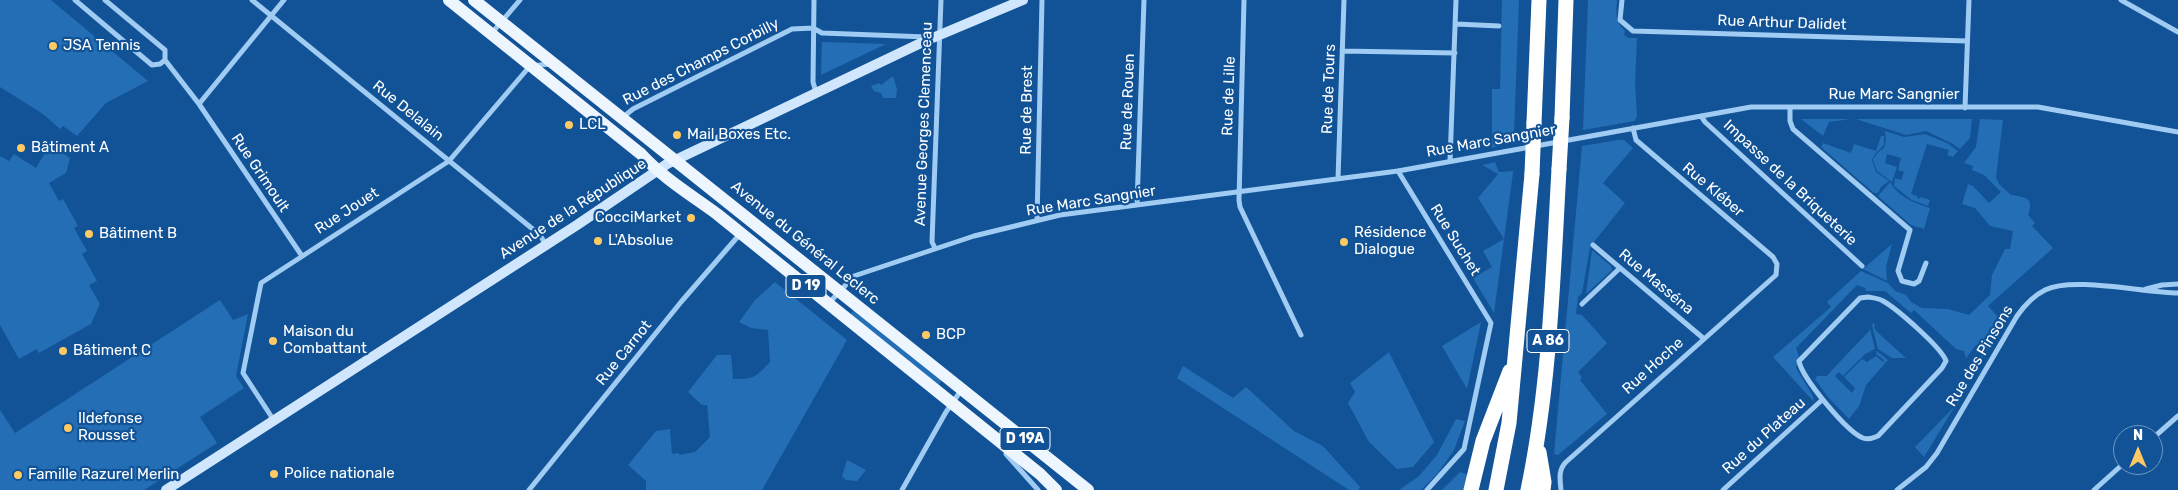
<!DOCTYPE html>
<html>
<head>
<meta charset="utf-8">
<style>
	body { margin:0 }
	#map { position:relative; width:2178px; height:490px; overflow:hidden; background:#115396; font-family:Rubik,sans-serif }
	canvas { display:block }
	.north { position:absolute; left:2113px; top:425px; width:50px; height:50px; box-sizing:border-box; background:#115396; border:1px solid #7098c0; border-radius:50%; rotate:0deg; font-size:14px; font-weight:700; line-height:20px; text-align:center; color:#fff }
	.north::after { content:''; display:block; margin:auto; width:18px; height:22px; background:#ffc963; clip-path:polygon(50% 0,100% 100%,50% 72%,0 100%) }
</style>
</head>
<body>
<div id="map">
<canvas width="2178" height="490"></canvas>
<div class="north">N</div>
</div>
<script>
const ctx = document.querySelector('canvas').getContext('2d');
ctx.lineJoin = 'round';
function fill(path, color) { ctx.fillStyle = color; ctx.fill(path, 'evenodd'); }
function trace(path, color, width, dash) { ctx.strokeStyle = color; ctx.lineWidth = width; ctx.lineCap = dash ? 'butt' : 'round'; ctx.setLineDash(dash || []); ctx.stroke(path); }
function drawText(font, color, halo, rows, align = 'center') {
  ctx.font = font + ' Rubik,sans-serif'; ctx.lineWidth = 4.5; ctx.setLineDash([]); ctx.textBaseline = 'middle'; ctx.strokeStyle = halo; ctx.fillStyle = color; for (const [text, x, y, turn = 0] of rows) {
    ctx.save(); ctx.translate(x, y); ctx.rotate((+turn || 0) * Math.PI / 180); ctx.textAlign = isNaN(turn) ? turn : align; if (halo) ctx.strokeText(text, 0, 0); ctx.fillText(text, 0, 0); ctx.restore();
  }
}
const green = new Path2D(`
	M0 0H51L148 81 106 103 77 136 63 126 60 129 43 114 0 87Z
	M1502 0H1519L1514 133C1506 135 1498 136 1498 146L1492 148V89H1500Z
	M1588 0H1617C1616 13 1615 22 1625 31L1624 35 1629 38H1637L1635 84 1637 115 1635 121 1583 130Z
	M822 42 886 44 821 75Z
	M893 76 897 89 896 98H883L881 93 874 91 871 86 879 83 881 85Z
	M1801 119H1851L1829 122 1823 136Z
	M1856 119H1972L1970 138 1960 149 1953 144 1926 131 1906 135Z
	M1980 119 2003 120 1996 177 1999 184 2011 195C2024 197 2035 197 2028 215L2035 223 2032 226 2053 248 1988 306 2002 321 1981 361 1978 359 1983 353 1976 345 1966 358 1964 351 1956 349 1914 310 1911 313 1885 291H1866L1865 288 1857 285 1796 348 1799 357 1796 368 1813 396 1814 402 1773 357 1831 307 1827 302 1861 271 1888 283 1895 291 1906 295 1911 302 1922 308 1948 309 1969 315 1990 295 1992 275 2005 249H2010L2013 231 1990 226 1975 208 1962 204 1968 184 1973 186 1989 203 2001 192 1984 175 1972 170 1973 166 1964 163 1976 147Z
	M1885 131 1904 137 1925 134 1947 143 1958 151 1953 157 1947 155 1949 150 1927 144 1911 194 1917 196V198L1919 199 1920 197 1930 200 1928 206 1912 200 1894 186 1895 178 1901 180 1904 172 1898 170 1901 158 1887 154 1885 163 1897 167 1892 182 1877 171 1873 160C1880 145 1888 155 1885 131Z
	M1881 136H1884V145L1875 154 1872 160 1876 172 1889 181 1881 187 1878 193H1874L1821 147 1823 143 1851 153 1854 144 1876 151Z
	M1618 140H1624L1633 148 1603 183 1625 203 1590 247 1582 293 1578 297 1576 314 1582 315 1607 343 1578 372 1582 378 1580 380 1607 414 1558 455 1554 454 1582 146Z
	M50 145 70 158 66 173 49 183 59 201 63 199 78 226 74 228 87 251 82 254 97 281 89 285 100 304 91 324 39 353 37 349 19 359 0 325V156L9 161 14 154 36 168Z
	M1495 162 1499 172 1513 171V173L1494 313 1473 278 1492 267 1483 251 1504 239 1478 198 1498 174 1482 165Z
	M1890 182C1898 197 1915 203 1930 208L1924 229 1911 225 1878 196Z
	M1892 244 1886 267 1887 281 1863 269Z
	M1592 250 1611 266 1612 270 1586 294Z
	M775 282 847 340 762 490H646V481L628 465 656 431 670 429 672 454 679 453V455L695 452 710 437 707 405H702L688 392 717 355H731L733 379C753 379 754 379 770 362L768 330 751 328 739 322 755 300Z
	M220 300 233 320 248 314 236 376 244 388 200 417 217 443 144 490H0V410L15 433Z
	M854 310 942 380 939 385 850 314Z
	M1481 322 1467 389 1442 346Z
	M1874 322 1875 330 1906 358H1892L1878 349 1872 325Z
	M1869 324 1875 349 1865 354 1843 376 1839 372 1835 376 1852 393 1855 388 1844 377 1862 359 1867 362 1876 356 1883 362 1884 360 1876 354 1877 351 1888 360 1866 385 1859 406 1849 419 1827 396 1815 379 1817 376H1827L1832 370 1870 330Z
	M1389 352 1434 442 1413 467 1397 469 1369 442 1348 403 1355 392 1350 383Z
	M1183 366 1233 398 1246 387 1294 431 1323 446 1360 487 1358 490H1349L1177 378Z
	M1955 406 1924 457 1915 447Z
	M1456 419 1465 421 1454 450 1438 473 1421 490H1399L1419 476 1437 455Z
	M847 460 866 470 857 481 846 480 842 476Z
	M1460 472 1469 475 1464 490H1442Z`);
const minor = new Path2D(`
	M75 0 152 65 160 64 165 60V50L105 0
	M252 0 540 235 546 245
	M814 0 813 82 816 92
	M1244 0 1239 200 1240 207 1301 335
	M1622 0 1620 20 1633 31 1967 41
	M2121 0 2178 32
	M1456 24 1499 26
	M491 34 520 0
	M1342 51 1455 53
	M165 60 199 104 302 256
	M199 104 284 0
	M1790 108V121L1793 129 1910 230 1898 271 1902 281 1914 284 1919 281 1926 263
	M1965 108 1969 0
	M1701 116 1705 122 1862 266
	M622 118 633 109 792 29 813 28 822 33 927 37
	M1450 161 1456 0
	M1398 171 1491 323 1464 449 1427 490
	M1338 179 1344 0
	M1137 205 1144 0
	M1037 220 1042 0
	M1593 245 1703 338
	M935 248 932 242 941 0
	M2146 289 2162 285 2178 284
	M1868 297C1873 298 1878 298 1883 301 1896 308 1942 348 1946 361L1942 368 1878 436C1873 438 1868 440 1863 438 1847 432 1802 378 1799 361L1860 298Z
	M829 303 854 276 974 236 1060 215 1398 171 1751 107H2038L2178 132
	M1582 304 1620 268
	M272 422 271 416 243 373 261 283 449 161 530 66 550 64
	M2153 438 2178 416
	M1006 454 1038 490
	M529 490 681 302 740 234
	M902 490 946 412 962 389
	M1561 490C1560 479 1558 470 1566 462L1776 275 1777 264 1773 257 1636 140 1633 128
	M1723 490 1822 400
	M1897 490 1926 467 1937 453 2017 316C2024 306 2033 296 2045 290 2073 276 2145 293 2178 293
	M2094 490 2123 464`);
const secondary = new Path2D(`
	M166 490 577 225 667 164 923 42 1023 0`);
const primary = new Path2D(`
	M449 0 641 154C663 178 691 195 717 214L1040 474 1056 490
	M474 0 1088 490`);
const motorway = new Path2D(`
	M1562 118 1566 0
	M1534 123 1539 0
	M1539 452 1544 482 1543 490
	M1471 490 1483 441 1510 371
	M1496 490 1509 423 1532 174
	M1528 490C1550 385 1553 276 1559 169`);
const motorwayBridge = new Path2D(`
	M1559 169 1562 118
	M1532 174 1534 123`);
const markers = [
	[53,46,5,"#ffc963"],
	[569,125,5,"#ffc963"],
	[677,135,5,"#ffc963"],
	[21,148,5,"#ffc963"],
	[691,218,5,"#ffc963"],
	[89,234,5,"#ffc963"],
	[598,241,5,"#ffc963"],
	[1344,242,5,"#ffc963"],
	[926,335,5,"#ffc963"],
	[273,341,5,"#ffc963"],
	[63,351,5,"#ffc963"],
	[68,428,5,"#ffc963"],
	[274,474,5,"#ffc963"],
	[18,475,5,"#ffc963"]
];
const shields = [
	[806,286,40],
	[1548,341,42],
	[1025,439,50]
];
const shieldNames = [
	["D 19",806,286],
	["A 86",1548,341],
	["D 19A",1025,439]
];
const streetNames = [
	["Rue Arthur Dalidet",1782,23,2],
	["Rue des Champs Corbilly",701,62,-27],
	["Rue de Tours",1329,89,-88],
	["Rue Marc Sangnier",1894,95],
	["Rue de Lille",1229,96,-88],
	["Rue de Rouen",1128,102,-88],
	["Rue de Brest",1027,110,-89],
	["Rue Delalain",408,111,39],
	["Avenue Georges Clemenceau",924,124,-88],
	["Rue Marc Sangnier",1491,141,-10],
	["Rue Grimoult",260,173,56],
	["Impasse de la Briqueterie",1790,183,43],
	["Rue Kléber",1713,190,40],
	["Rue Marc Sangnier",1091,201,-9],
	["Avenue de la République",573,209,-33],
	["Rue Jouet",347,211,-33],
	["Rue Suchet",1455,240,58],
	["Avenue du Général Leclerc",805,243,39],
	["Rue Masséna",1656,282,40],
	["Rue Carnot",624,353,-51],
	["Rue des Pinsons",1980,356,-59],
	["Rue Hoche",1653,366,-42],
	["Rue du Plateau",1764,436,-42]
];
const poiNames = [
	["JSA Tennis",63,46],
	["LCL",579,125],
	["Mail Boxes Etc.",687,135],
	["Bâtiment A",31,148],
	["CocciMarket",681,218,"right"],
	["Résidence",1354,233],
	["Dialogue",1354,250],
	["Bâtiment B",99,234],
	["L'Absolue",608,241],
	["Maison du",283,332],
	["Combattant",283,349],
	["BCP",936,335],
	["Bâtiment C",73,351],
	["Ildefonse",78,419],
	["Rousset",78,436],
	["Police nationale",284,474],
	["Famille Razurel Merlin",28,475]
];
fill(green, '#246eb5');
trace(minor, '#a0cbf3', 5);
trace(secondary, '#d0e6fd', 10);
trace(primary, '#edf5ff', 12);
trace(motorway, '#fff', 15);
trace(motorwayBridge, '#fff', 15);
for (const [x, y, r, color] of markers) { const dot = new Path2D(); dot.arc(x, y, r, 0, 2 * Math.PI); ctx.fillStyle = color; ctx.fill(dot); trace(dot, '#115396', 2); }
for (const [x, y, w] of shields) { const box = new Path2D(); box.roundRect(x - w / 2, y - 11.5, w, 23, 4); ctx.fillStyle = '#115396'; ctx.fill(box); trace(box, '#fff', 1); }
drawText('bold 14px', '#fff', null, shieldNames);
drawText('15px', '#fff', '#115396', streetNames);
drawText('15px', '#fff', '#115396', poiNames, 'left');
</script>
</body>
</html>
